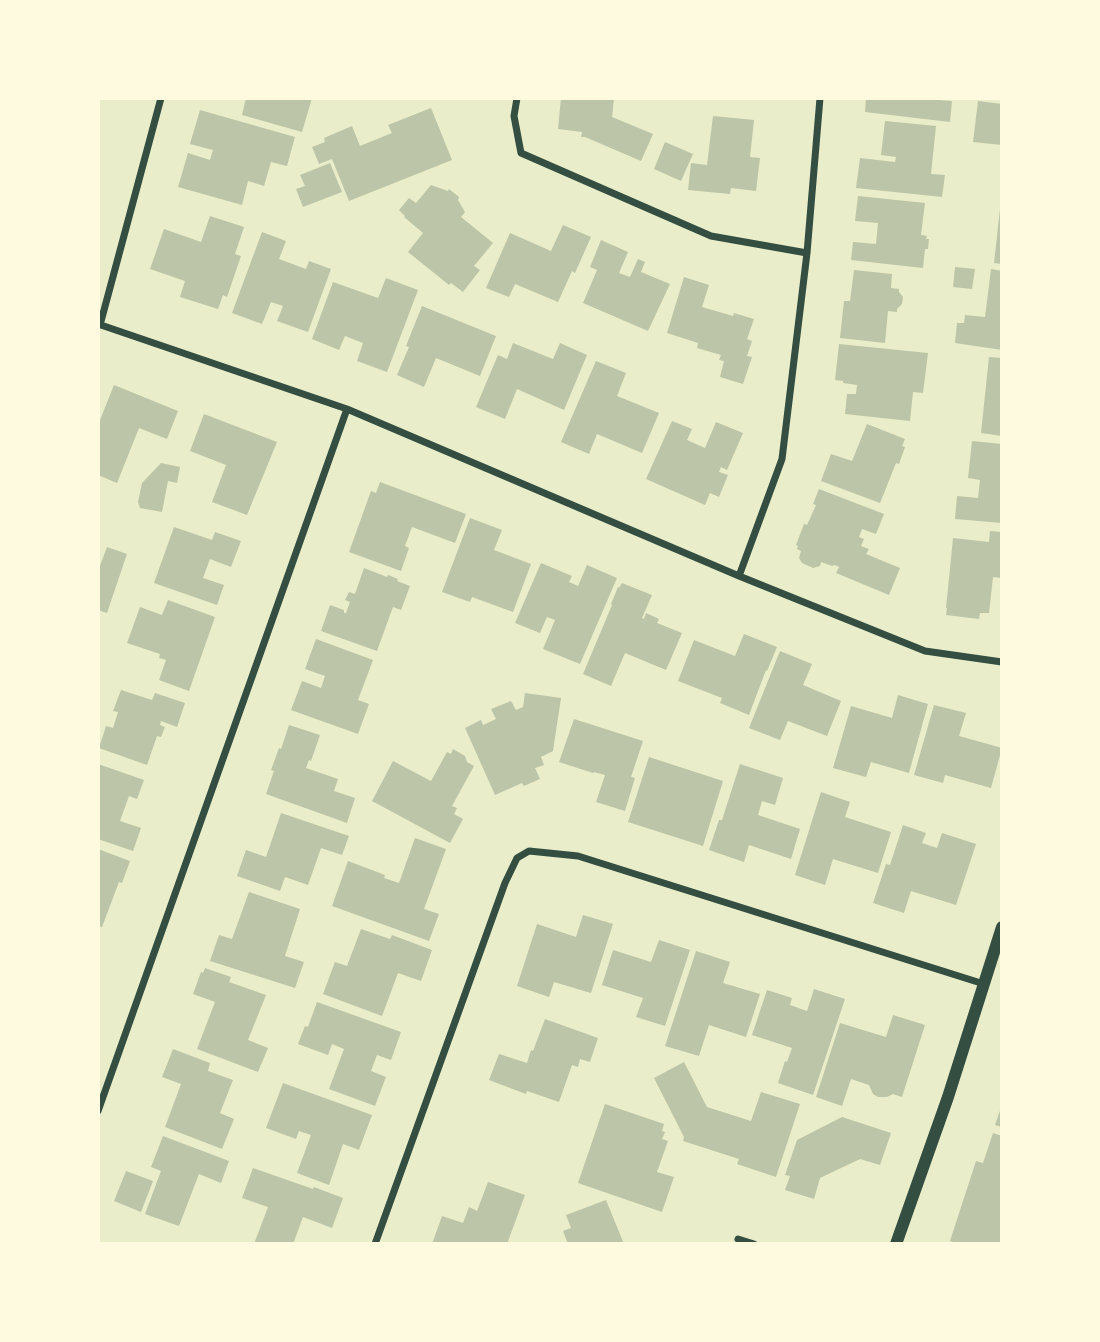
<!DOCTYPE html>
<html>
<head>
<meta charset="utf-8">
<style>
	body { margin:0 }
	#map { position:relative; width:1100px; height:1342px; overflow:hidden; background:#e9edc9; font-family:"Fira Sans Condensed",sans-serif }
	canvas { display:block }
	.frame { position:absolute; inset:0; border:100px solid #fefae0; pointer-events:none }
</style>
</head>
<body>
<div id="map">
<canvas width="1100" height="1342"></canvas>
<div class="frame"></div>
</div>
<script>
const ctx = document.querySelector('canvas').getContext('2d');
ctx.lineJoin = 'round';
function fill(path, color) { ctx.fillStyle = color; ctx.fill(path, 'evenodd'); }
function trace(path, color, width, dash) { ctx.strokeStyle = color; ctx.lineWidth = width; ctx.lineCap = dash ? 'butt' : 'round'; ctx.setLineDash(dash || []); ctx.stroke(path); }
const building = new Path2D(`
	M246 98H312L302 132 242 115Z
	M561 98H614L612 117 653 134 641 161 585 137H581L582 132 558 129Z
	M866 98H939V100L952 101 950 122 865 112Z
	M978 101 1002 104V145L973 142Z
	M431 108 452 160 349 201 332 159 319 164 312 147 325 142 324 138 352 126 360 146 392 133 388 125Z
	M200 110 295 137 287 166 271 162 264 186 248 181 242 205 178 187 188 153 210 160 213 150 190 144Z
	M713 116 754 120 750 157 760 158 756 191 731 188 730 194 688 190 691 163 707 165Z
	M885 121 936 126 931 174 945 175 942 197 856 188 860 158 895 162 896 157 881 155Z
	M665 142 693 154 681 181 654 169Z
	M330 163 342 192 303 207 296 189 305 186 300 175Z
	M431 185 448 191 449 189 459 197 458 200 465 212 461 217 493 243 474 266 480 270 463 292 451 283 449 285 408 252 423 233 404 217 405 216 399 210 409 198 416 203Z
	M858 196 925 203 921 235 927 236 926 239H929L928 249H925L923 268 851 260 853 242 876 244 878 223 855 221Z
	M1000 209 1002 210V264L994 263Z
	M210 216 244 227 235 254 241 256 227 297 223 295 218 309 180 297 185 281 150 269 164 229 201 242Z
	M563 225 591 237 575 273 572 271 558 302 515 284 509 297 486 288 510 233 551 251Z
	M262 232 286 241 279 259 306 269 309 261 331 269 308 332 277 321 283 306 271 302 262 324 232 313Z
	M601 240 628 252 619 273 630 277 638 259 645 262 641 272 670 284 648 331 583 303 597 270 590 267Z
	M955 267 975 269 972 289 953 287Z
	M991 269 1002 271V350L955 343 957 323H964L965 315 985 317Z
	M854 270 892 274 891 288 899 289V292L903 297 902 304 897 309V312L888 311 885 343 840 338 844 301H850Z
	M684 277 709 285 702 307 733 316 734 313 754 319 747 339 752 341 747 356 752 357 743 384 720 377 724 361 719 360 721 355 697 348 698 343 667 333Z
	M386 278 418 290 387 372 357 361 363 343 345 336 339 350 312 339 333 282 378 298Z
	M422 306 496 336 480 376 436 358 424 387 397 375 409 347 406 346Z
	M513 343 553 359 560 343 587 355 564 410 517 389 505 419 476 407 498 355 507 359Z
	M839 344 928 353 923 393 913 392 910 421 845 414 847 394H856L857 385 843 383V381L835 380Z
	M989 357 1002 358V436L981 433Z
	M596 361 626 373 617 396 659 413 642 453 597 434 589 454 561 442Z
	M114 385 178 411 167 439 139 428 117 483 98 475V425Z
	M204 414 277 442 247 515 212 502 226 465 190 451Z
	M672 421 692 429 687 440 705 448 716 422 743 433 727 470 721 467 719 472 728 475 719 497 710 493 705 505 646 479Z
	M867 424 905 439 902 446 905 447 899 464 896 463 880 503 821 481 831 454 852 461Z
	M972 441 1002 444V523L955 519 957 496 978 498 980 480 968 478Z
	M161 463 180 467 177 483 168 481 162 512 140 508 138 502 142 483Z
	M380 482 466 514 455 543 412 527 405 546 409 548 401 571 349 552 371 491 376 493Z
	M819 489 884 514 876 534 862 529 859 537 864 539 861 546 869 549 866 554 900 568 889 595 836 573 839 567 835 565 832 566 821 562 820 566 813 568 802 563 799 558 801 551 797 549 798 546 796 545 804 524 807 525 816 505 813 504Z
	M470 518 502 530 494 550 531 564 513 612 472 597 470 602 442 592Z
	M174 527 212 540 215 532 241 541 231 567 210 559 203 578 224 585 217 605 154 583Z
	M990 531 1002 532V578L993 577 989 613H980L979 619 946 615 947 608H946L953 538 989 542Z
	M107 547 127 554 107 613 98 610V571Z
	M541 563 572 576 569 582 578 586 587 565 617 578 580 664 543 649 555 620 547 617 540 633 515 623Z
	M364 568 387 577 388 575 398 579 397 581 410 586 401 610 393 607 377 651 321 631 330 605 344 610V613H346L350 602 345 600 349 592 355 594Z
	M622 583 652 595 642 618 644 619 646 613 659 619 657 623 682 633 666 670 625 653 611 686 583 674 612 605 611 604 618 587 619 588Z
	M168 600 215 617 189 691 159 680 166 660 159 658 160 654 127 643 140 607 162 615Z
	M744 634 777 647 767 671 766 670 749 715 720 703 722 698 678 681 694 640 735 656Z
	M316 639 373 660 358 700 369 704 358 734 291 710 302 681 321 688 325 676 305 669Z
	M780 651 812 664 803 685 841 701 827 736 788 721 780 740 749 728Z
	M121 690 152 700 155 693 185 703 177 727 161 721 160 725 165 727 161 737 157 736 147 765 99 748 106 726 113 728 118 712 113 711Z
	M525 693 561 698 553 751 541 757 544 765 535 768 540 779 524 786 522 783 495 795 465 728 481 720 483 725 496 719 491 709 511 701 516 710 523 707Z
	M898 695 928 704 909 773 871 762 866 777 833 768 851 706 892 718Z
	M934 705 966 713 959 736 1002 748 991 788 945 775 943 783 914 775Z
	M574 719 643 741 631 777 635 778 625 811 596 802 605 775 594 772 593 773 559 762Z
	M289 725 320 735 311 761 309 760 306 768 338 779 334 791 355 798 347 823 266 794 274 771 271 770 279 748 281 749Z
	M453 749 465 756 467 762 474 766 452 806 457 808 454 814 463 819 450 843 372 801 393 761 431 781 447 752 451 754Z
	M649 757 723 781 703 846 628 822Z
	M98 764 144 780 137 799 129 796 120 821 141 828 133 851 98 839Z
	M740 764 783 778 775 805 762 801 758 815 800 829 791 859 749 845 744 862 709 850 719 820H722Z
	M821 792 850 802 845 817 891 832 878 873 833 859 825 885 795 875Z
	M281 813 349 836 342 855 321 848 308 885 285 877 280 891 237 876 246 850 266 857Z
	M903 825 926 833 922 843 937 848 942 833 976 844 956 905 911 891 904 913 873 903 886 864 890 865Z
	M415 838 446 849 424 909 439 914 429 941 332 906 348 861 385 875 384 878 399 883Z
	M98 849 130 861 122 883 119 882 102 927 98 926Z
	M249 892 300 909 285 956 304 962 295 988 210 961 219 935 232 939Z
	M583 915 613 924 591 993 554 982 549 997 517 986 537 924 576 937Z
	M361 929 390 939 392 935 432 950 421 981 398 973 382 1016 323 994 335 962 347 966Z
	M659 940 690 950 665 1026 636 1017 643 998 602 985 613 950 651 962Z
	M696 951 730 962 723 983 760 994 746 1037 709 1025 699 1056 665 1046Z
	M205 968 231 977 229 982 266 995 248 1040 268 1048 258 1072 197 1049 215 1002 193 994 201 972 203 973Z
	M814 989 845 999 813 1095 778 1083 785 1061 787 1062 792 1048 752 1035 767 990 792 998 790 1005 807 1011Z
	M317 1002 401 1032 391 1060 377 1055 371 1071 386 1077 375 1106 329 1089 344 1049 332 1044 328 1055 298 1044 305 1026 308 1027Z
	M893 1015 925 1025 902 1097 893 1094 887 1097H878L873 1094 869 1085 851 1079 842 1106 816 1097 840 1023 886 1037Z
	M545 1019 598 1038 590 1062 580 1059 578 1067 572 1065 559 1102 527 1091 526 1094 489 1080 499 1054 527 1063 531 1050 533 1051Z
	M173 1049 210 1063 208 1071 233 1080 220 1113 234 1119 222 1149 165 1127 181 1084 162 1077Z
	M684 1062 707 1107 751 1121 761 1092 800 1104 776 1177 737 1164 739 1159 683 1141 684 1137 654 1078Z
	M283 1083 372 1115 359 1150 343 1144 329 1185 297 1173 311 1135 299 1131 296 1139 266 1128Z
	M605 1104 664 1124 662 1131 665 1132 662 1139 668 1141 657 1172 674 1177 662 1212 578 1183Z
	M1002 1105V1127L995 1125Z
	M842 1117 891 1133 880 1165 860 1159 820 1178 814 1199 785 1190 790 1176 785 1175 797 1140Z
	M993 1133 1002 1136V1187L1000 1194 1002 1195V1244H958L950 1241 976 1161 983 1163Z
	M163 1136 229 1161 221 1183 199 1174 179 1226 145 1214 161 1171 151 1167Z
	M253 1168 313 1189 314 1187 343 1198 332 1228 303 1217 293 1244H254L268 1207 242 1198Z
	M126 1171 153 1181 141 1212 114 1201Z
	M488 1182 525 1195 507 1244H432L442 1216 463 1223 469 1207 477 1211Z
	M606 1200 624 1244H568L563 1231 571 1228 566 1215Z`);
const minor = new Path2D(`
	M517 98 514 116 521 153 711 236 807 253
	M98 324 347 409 739 576 925 651 1002 662
	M100 325 161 98
	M739 576 782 459 807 253 820 98
	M98 1111 347 409
	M738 1239 754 1244
	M375 1244 505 883 517 858 529 851 578 856 984 984`);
const tertiary = new Path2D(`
	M896 1244 948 1097 1002 927`);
fill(building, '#bcc5a7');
trace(minor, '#344e41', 7);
trace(tertiary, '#344e41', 12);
</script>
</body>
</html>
